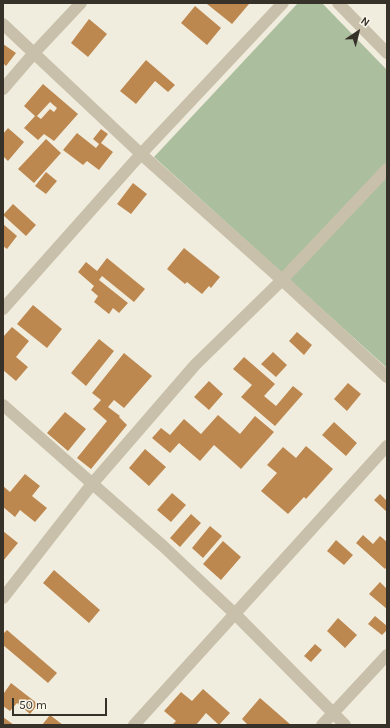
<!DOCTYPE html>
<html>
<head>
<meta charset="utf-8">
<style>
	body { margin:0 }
	#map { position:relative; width:390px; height:728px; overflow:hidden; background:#f1edde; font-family:Karla,sans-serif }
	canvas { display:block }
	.frame { position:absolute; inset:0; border:4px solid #363129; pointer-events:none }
	.north { position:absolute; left:338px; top:12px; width:40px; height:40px; -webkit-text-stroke:3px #f8f6ea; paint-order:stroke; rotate:35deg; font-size:11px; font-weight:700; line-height:16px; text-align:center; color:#363129 }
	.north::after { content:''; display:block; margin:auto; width:14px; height:18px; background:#363129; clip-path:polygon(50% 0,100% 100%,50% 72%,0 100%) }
	.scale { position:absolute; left:12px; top:698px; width:95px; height:18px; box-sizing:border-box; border:2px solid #363129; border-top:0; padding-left:5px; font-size:12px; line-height:14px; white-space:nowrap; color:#363129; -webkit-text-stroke:3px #f8f6ea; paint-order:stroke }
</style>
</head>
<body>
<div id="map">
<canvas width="390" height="728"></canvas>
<div class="frame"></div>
<div class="north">N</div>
<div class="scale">50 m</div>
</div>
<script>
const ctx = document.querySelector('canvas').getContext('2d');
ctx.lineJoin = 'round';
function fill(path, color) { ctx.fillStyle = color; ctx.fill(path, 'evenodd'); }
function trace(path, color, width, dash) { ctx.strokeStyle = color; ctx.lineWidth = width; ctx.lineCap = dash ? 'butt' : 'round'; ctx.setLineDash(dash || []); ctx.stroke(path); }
const green = new Path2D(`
	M298 3H322L387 70V368L154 157Z`);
const building = new Path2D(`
	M208 3H248L249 4 232 24 207 4Z
	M195 6 221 28 207 45 181 23Z
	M89 19 107 34 88 57 71 43Z
	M3 44 16 53 6 66 3 63Z
	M146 60 175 85 168 92 155 81 136 104 120 91Z
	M43 84 78 114 54 141 44 134 38 140 24 128 35 116 24 106ZM50 102 57 108 54 112 50 109 41 119 37 116Z
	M8 128 24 142 8 161 3 156V134Z
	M101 129 108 134 101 143 113 152 99 170 87 161 83 165 63 150 77 133 96 148 99 144 93 139Z
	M46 139 61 153 34 183 18 169Z
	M46 172 57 181 46 194 35 186Z
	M133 183 147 194 131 214 117 204Z
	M13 204 36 225 26 236 3 215Z
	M3 224 17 236 7 249 3 246Z
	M184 248 220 277 211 288 209 286 202 294 187 282 185 284 167 269Z
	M107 258 145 289 134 302 102 276 99 280 128 303 119 313 113 308 109 314 94 302 98 296 91 290 94 286 78 272 86 262 97 271Z
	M33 305 62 329 47 348 17 324Z
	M12 327 29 341 16 357 28 367 16 381 3 370V337Z
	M297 332 312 345 304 355 289 341Z
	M99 339 114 351 86 386 71 373Z
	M273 352 287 365 276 377 261 364Z
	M124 353 152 376 124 408 114 400 108 407 120 416 119 417 127 425 91 469 77 458 107 421 93 409 101 400 92 393Z
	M244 357 275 384 264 396 276 406 293 386 303 394 275 426 241 397 252 385 233 369Z
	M209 381 223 394 209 410 194 397Z
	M348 383 361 394 347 411 334 399Z
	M65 412 86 429 68 451 47 433Z
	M218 415 240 434 255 416 274 432 241 469 214 445 200 461 179 443 170 453 152 438 161 428 170 435 184 419 201 434Z
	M334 422 357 443 346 456 322 435Z
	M306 446 333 469 306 499 304 497 288 514 261 491 277 473 267 465 283 447 296 458Z
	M145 449 166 467 149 486 129 468Z
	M25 474 40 486 32 496 47 508 35 522 20 510 15 517 3 507V486L10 492Z
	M172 493 186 505 171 522 157 510Z
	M380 494 387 501V512L374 500Z
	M191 514 201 523 180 547 170 538Z
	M210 526 222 536 203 558 192 548Z
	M3 531 18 543 3 561Z
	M363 535 373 544 380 536 387 542V567L385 569 356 543Z
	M336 540 353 555 344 565 327 551Z
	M223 541 241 557 221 580 203 564Z
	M54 570 100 610 89 623 43 583Z
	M380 582 387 589V609L369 594Z
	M375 616 387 626V630L382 635 368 624Z
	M338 618 357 635 345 648 327 631Z
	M7 630 57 673 48 683 3 645V634Z
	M315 644 322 650 311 662 304 656Z
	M11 683 38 704 30 714 17 703 10 711 3 706V692L4 693Z
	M203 689 230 713 219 725 206 713 196 725H172L176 721 164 711 181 692 192 701Z
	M260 698 291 725H248L242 719Z
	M50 715 63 725H42Z
	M3 717 14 725H3Z`);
const minor = new Path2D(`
	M338 3 387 53
	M3 24 141 154 282 280 387 377
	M3 89 34 53 81 3
	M3 309 141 154 283 3
	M3 405 163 546 235 614 345 725
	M3 598 92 484 195 365 282 280 387 169
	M134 725 387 446
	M322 725 387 655`);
fill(green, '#abbf9f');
fill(building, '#bd884f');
trace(minor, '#c8c0aa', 12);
</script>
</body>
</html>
